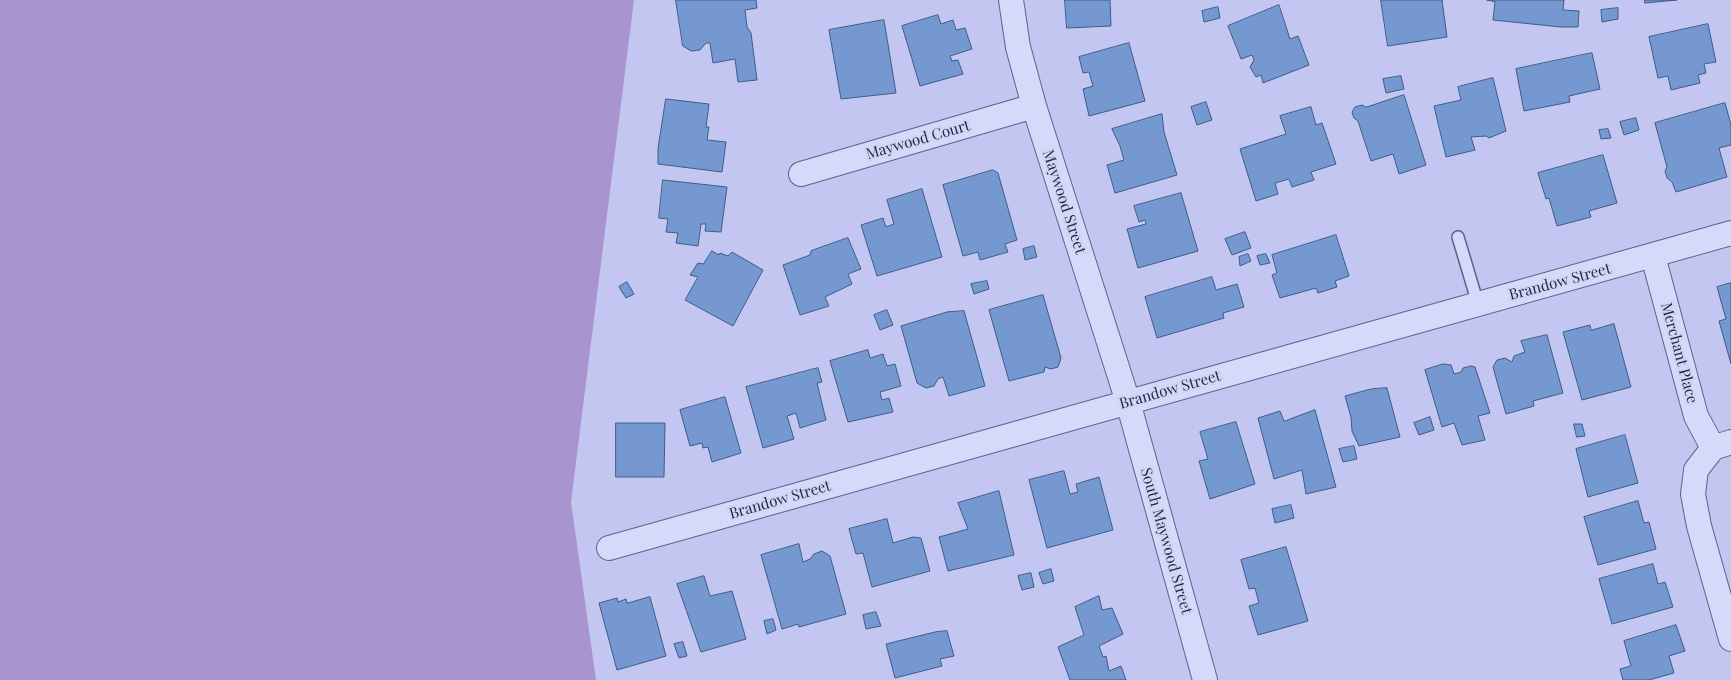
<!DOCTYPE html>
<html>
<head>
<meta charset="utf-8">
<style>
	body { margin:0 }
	canvas { display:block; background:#c2c6f0 }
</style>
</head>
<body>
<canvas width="1731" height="680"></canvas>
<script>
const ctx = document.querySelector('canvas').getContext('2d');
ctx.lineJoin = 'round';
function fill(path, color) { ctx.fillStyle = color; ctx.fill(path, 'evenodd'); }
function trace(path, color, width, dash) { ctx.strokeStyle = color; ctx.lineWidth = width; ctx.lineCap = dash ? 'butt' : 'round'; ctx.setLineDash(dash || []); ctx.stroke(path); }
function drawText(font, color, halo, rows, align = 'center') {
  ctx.font = font + ' "Playfair Display",serif'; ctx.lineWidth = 5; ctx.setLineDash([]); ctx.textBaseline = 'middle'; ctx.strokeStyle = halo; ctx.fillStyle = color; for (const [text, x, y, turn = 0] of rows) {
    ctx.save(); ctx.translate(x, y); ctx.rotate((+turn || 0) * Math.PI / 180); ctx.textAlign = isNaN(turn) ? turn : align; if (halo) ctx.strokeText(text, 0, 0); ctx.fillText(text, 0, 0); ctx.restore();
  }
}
const green = new Path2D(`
	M0 0H634L571 502 596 680H0Z`);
const building = new Path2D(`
	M676 0H756L757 8 745 10 747 27 751 33 757 80 738 82 735 59 713 63 710 43H706L700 50 691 51 683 46Z
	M1065 0H1110L1111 26 1067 28Z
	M1381 0H1442L1447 37 1388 46Z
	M1487 0H1564L1563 10 1579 11 1578 27H1561L1493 20 1495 2Z
	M1645 0H1677L1645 3Z
	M1279 5 1290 39 1298 36 1309 65 1263 83 1261 75 1256 77 1250 67 1254 60 1252 55 1241 59 1228 26Z
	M1218 7 1220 18 1204 22 1202 11Z
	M1618 8V19L1602 22 1601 10Z
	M938 15 941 24 953 20 956 30 965 28 972 49 950 56 952 61 958 60 963 74 920 86 902 26Z
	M884 20 896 93 841 99 829 30Z
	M1708 24 1716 62 1704 64 1706 73 1698 75 1700 83 1671 90 1668 76 1658 78 1649 37Z
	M1129 43 1145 101 1089 116 1083 89 1093 86 1089 72 1083 73 1079 57Z
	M1592 53 1600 89 1569 96 1570 102 1524 111 1516 69Z
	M1401 76 1404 89 1386 93 1383 79Z
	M1493 78 1506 131 1489 138 1486 136 1471 137 1475 150 1446 157 1434 106 1461 100 1458 87Z
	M1404 95 1426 165 1399 174 1393 154 1371 161 1358 121 1354 118 1352 112 1355 107 1362 105 1366 107Z
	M666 99 709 104 706 127H709L707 140 726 142 722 172 658 164V149Z
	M1206 102 1212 120 1197 125 1191 107Z
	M1725 103 1731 125V145L1719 148 1727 177 1676 192 1672 182 1667 178 1665 171 1667 167 1655 123Z
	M1311 107 1316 125 1322 123 1336 164 1311 172 1314 180 1292 187 1289 179 1275 183 1278 194 1256 201 1240 149 1286 134 1280 116Z
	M1162 114 1164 132 1177 175 1115 193 1107 165 1124 160 1120 146 1112 129Z
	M1636 118 1639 130 1624 135 1620 122Z
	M1608 129 1611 138 1601 139 1599 130Z
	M1603 155 1617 203 1589 211 1591 217 1557 226 1549 198 1546 199 1538 173Z
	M993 170 998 173 1017 240 1005 244 1008 252 980 260 978 252 963 256 943 185Z
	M663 180 727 187 721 232 705 231 706 224H701L698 246 676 243 678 233 666 232 668 219 659 218Z
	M922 189 942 257 877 276 861 225 883 218 886 227 894 224 887 200Z
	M1181 193 1198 251 1138 268 1127 229 1146 224 1145 220 1139 222 1134 206Z
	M1245 232 1251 248 1232 255 1225 239Z
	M1336 235 1349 276 1335 281 1337 287 1318 293 1316 288 1280 298 1272 275 1277 273 1272 255Z
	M848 238 861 269 848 274 852 284 825 297 829 306 800 315 783 265 810 255 811 251Z
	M1034 246 1037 257 1025 260 1023 249Z
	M712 251 719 255 720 253 728 256 732 252 763 270 733 326 685 300 698 277 690 275 698 263 703 264Z
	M1248 254 1251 261 1240 266 1239 257Z
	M1266 254 1270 263 1260 265 1257 256Z
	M1212 277 1216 290 1237 284 1244 307 1223 313 1224 318 1157 338 1145 297Z
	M987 281 989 289 974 294 971 284Z
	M627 282 634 294 626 298 619 287Z
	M1731 283V364L1719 321 1726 319 1717 287Z
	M1043 295 1061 358 1058 367 1051 369 1045 367 1044 372 1009 381 989 310Z
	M887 310 893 325 880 330 874 315Z
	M964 311 985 386 949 396 943 377 938 379 934 386 926 388 917 383 901 326 947 312Z
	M1614 324 1631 387 1582 400 1563 332 1590 325 1591 330Z
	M1547 335 1563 393 1533 401 1534 406 1506 414 1493 367 1497 360 1505 358 1512 362 1514 356 1525 352 1521 341Z
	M868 350 870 358 883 354 887 366 895 364 901 386 880 392 882 400 889 398 893 412 848 422 830 361Z
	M1443 364 1451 365 1454 374 1461 372 1463 368 1471 366 1475 367 1490 413 1478 416 1485 440 1462 445 1454 423 1442 427 1425 370Z
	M818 368 822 382 817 383 826 420 800 428 796 413 787 416 794 439 763 448 746 387Z
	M1387 388 1400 437 1359 446 1352 431 1351 417 1345 396 1371 389Z
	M725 397 741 453 712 462 708 447 703 448 702 443 690 446 680 410Z
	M1315 410 1336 487 1306 494 1302 470 1274 479 1258 418 1280 411 1284 421Z
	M1430 417 1434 430 1419 435 1414 423Z
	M1236 422 1255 484 1210 499 1199 461 1208 459 1200 432Z
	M616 423H665L664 477H616Z
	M1574 424H1582L1585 436 1577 437Z
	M1625 435 1638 483 1588 497 1576 449Z
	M1354 446 1357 459 1343 462 1339 449Z
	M1064 471 1070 494 1078 492 1076 484 1099 477 1113 530 1047 548 1029 480Z
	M999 491 1014 555 948 571 939 537 968 529 958 503Z
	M1638 501 1644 523 1649 522 1656 549 1598 565 1584 517Z
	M1291 505 1294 518 1275 523 1272 509Z
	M887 519 893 543 913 537 921 538 930 571 872 587 863 553 856 554 849 529Z
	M799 544 803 562 810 559 814 554 822 551 830 556 846 614 799 627 798 624 782 629 761 555Z
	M1286 547 1308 621 1258 635 1249 606 1259 603 1255 588 1249 589 1241 560Z
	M1653 564 1658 584 1665 582 1673 607 1612 624 1599 579Z
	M1051 569 1054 581 1043 584 1039 573Z
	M1031 573 1034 587 1022 590 1018 576Z
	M704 576 710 596 732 591 746 639 701 652 677 584Z
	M1099 596 1102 610 1112 608 1123 634 1099 646 1103 657 1106 656 1109 671 1121 666 1126 680H1070L1058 647 1084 635 1075 607Z
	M650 597 666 656 617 670 599 603 617 598 618 602 626 599 627 603Z
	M876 612 881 626 866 629 863 615Z
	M773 619 776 630 767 634 764 621Z
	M1676 625 1685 651 1669 656 1674 673 1649 680H1623L1620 669 1631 666 1624 641Z
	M947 631 954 656 940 659 942 666 895 678 886 644 935 632Z
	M683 642 687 656 679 658 674 644Z`);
const service = new Path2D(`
	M1458 237 1478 304`);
const minor = new Path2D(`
	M1011 0 1018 47 1034 106 1128 402 1205 680
	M801 174 1034 106
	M1653 256 1696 416 1713 448
	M1731 442 1713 448 1696 470 1693 494 1699 526 1731 639
	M609 548 1731 233`);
const streetNames = [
	["Maywood Court",918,140,-16],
	["Maywood Street",1064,202,72],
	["Brandow Street",1560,282,-15],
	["Merchant Place",1679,353,75],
	["Brandow Street",1170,390,-16],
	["Brandow Street",780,500,-16],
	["South Maywood Street",1166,541,74]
];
fill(green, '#a895cf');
fill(building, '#7698d0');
trace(building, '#3d5c8b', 1);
trace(service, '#58658b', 14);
trace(minor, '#58658b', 26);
trace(service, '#d6d9fa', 11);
trace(minor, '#d6d9fa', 24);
drawText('15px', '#1d263a', '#d2d5f7', streetNames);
</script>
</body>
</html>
